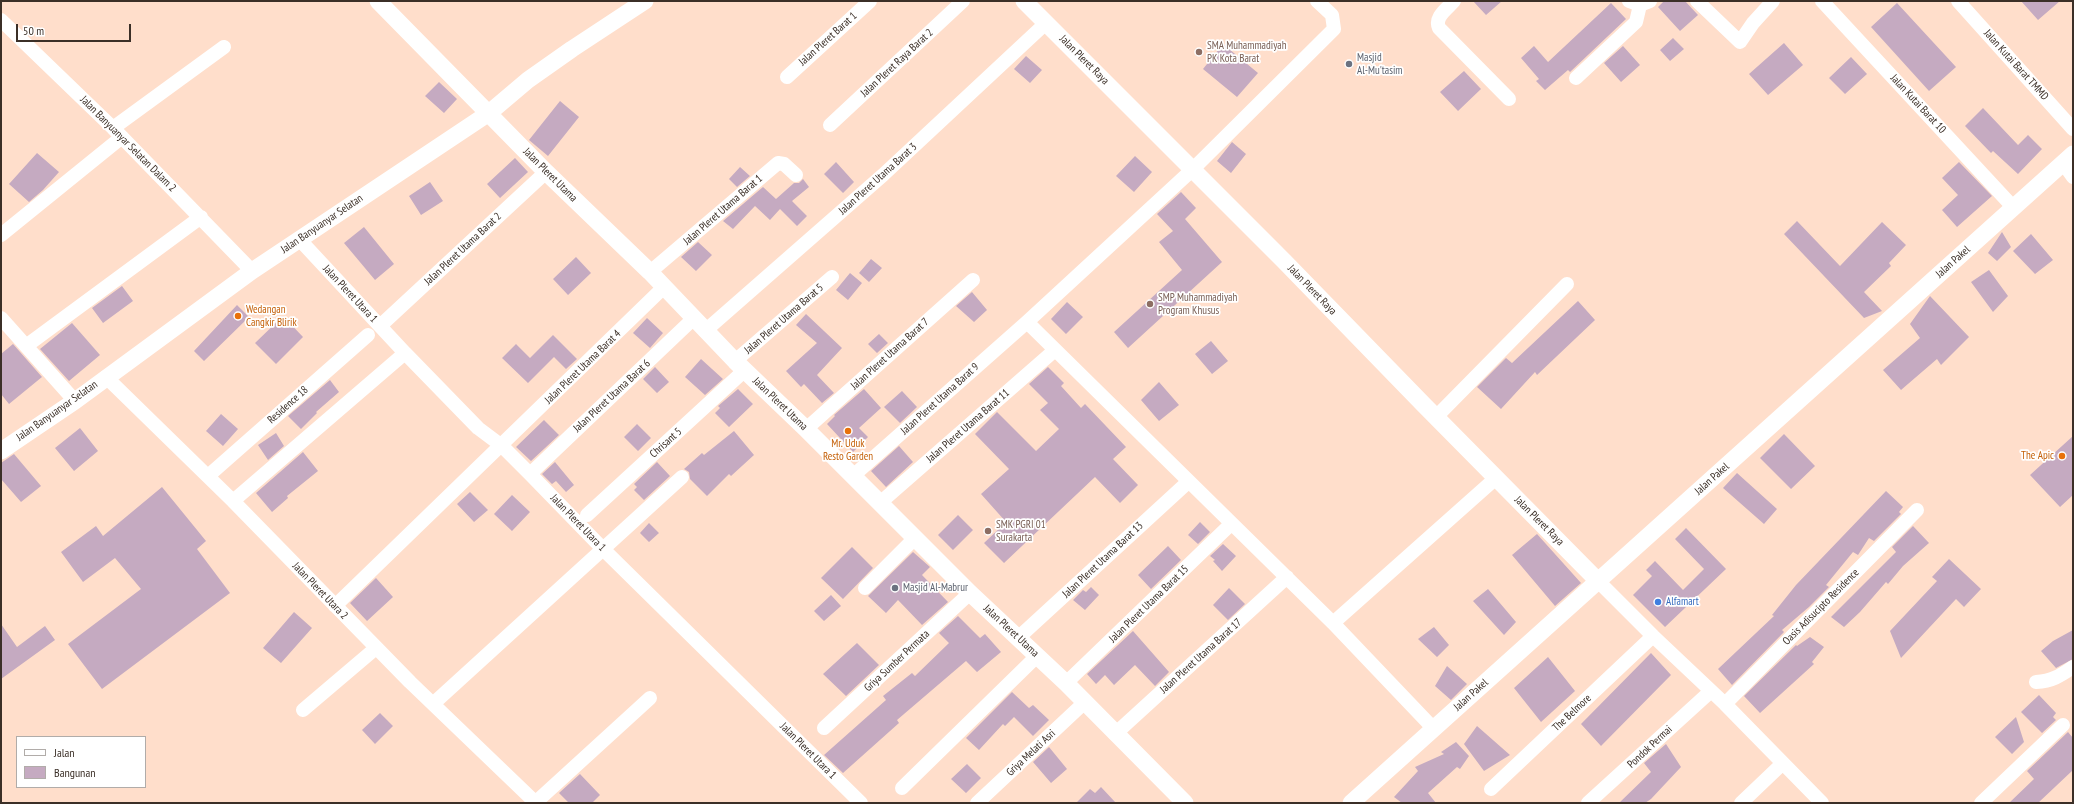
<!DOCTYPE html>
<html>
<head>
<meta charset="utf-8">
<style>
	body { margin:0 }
	#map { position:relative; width:2074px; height:804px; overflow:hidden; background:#ffdecb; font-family:"PT Sans Narrow",sans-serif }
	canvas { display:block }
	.frame { position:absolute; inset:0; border:2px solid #3b2f27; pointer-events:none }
	.legend { position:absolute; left:16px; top:736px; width:130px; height:52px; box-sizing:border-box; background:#fff; border:1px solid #b1aca9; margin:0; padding:5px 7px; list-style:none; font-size:12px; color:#3b2f27 }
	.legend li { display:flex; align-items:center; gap:8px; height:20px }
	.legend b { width:20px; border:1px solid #b1aca9 }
	.scale { position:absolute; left:16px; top:24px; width:115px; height:18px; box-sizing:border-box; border:2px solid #3b2f27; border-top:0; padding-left:5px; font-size:12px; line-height:14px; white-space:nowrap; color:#3b2f27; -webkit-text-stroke:3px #fff; paint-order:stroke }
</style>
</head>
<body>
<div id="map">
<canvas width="2074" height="804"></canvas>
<div class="frame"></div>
<ul class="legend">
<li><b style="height:5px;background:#fff"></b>Jalan</li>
<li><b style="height:11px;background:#c5aac1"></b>Bangunan</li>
</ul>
<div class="scale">50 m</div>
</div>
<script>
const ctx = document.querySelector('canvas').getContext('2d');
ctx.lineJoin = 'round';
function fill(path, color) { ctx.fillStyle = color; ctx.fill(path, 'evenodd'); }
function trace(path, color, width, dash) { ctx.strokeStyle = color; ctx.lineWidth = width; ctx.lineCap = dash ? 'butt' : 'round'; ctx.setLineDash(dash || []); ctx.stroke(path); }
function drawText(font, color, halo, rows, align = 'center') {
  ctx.font = font + ' "PT Sans Narrow",sans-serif'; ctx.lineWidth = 3.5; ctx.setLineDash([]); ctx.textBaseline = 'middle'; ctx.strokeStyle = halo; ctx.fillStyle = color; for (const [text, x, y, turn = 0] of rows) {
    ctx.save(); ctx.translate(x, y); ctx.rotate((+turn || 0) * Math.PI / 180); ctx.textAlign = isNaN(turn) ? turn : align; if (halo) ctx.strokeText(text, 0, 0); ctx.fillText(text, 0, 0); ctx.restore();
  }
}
const building = new Path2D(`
	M1473 1H1502L1486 15Z
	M1664 1H1685L1698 15 1680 31 1658 7Z
	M2021 1H2060L2038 20Z
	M1611 3 1626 19 1570 72 1568 70 1545 90 1536 81 1539 79 1521 58 1534 46 1548 62Z
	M1897 3 1956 67 1929 91 1871 27Z
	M1673 38 1684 49 1670 61 1660 50Z
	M1784 43 1803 65 1768 95 1749 74Z
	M1223 44 1258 73 1237 97 1203 69Z
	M1623 46 1640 65 1621 82 1604 63Z
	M1026 56 1042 70 1030 83 1014 69Z
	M1851 57 1867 74 1845 94 1829 78Z
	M1464 71 1481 89 1458 111 1440 92Z
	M439 82 457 99 444 113 425 96Z
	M560 101 579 117 548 156 529 140Z
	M1983 108 2018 145 2028 135 2042 149 2018 174 1993 151 1991 153 1965 126Z
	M1232 142 1246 154 1231 173 1217 161Z
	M37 153 59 172 43 190 29 202 9 184Z
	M1135 156 1152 172 1134 192 1116 176Z
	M515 158 528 172 500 198 487 184Z
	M836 162 854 182 843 193 824 174Z
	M1959 162 1992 196 1957 227 1942 210 1958 195 1942 178Z
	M740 167 750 176 737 187 729 179Z
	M803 179 809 187 792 201 807 216 797 226 780 209 770 220 755 206 733 229 723 221 763 187 776 199 794 183H799Z
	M430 182 443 201 421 215 409 196Z
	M1181 192 1196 208 1185 219 1222 262 1128 348 1114 332 1182 270 1159 242 1173 231 1157 214Z
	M1797 221 1840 266 1882 222 1906 245 1889 263 1891 266 1864 292 1882 311 1864 318 1784 234Z
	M364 227 394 264 375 280 344 243Z
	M2002 232 2011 247 1997 261 1988 253Z
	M2031 234 2053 260 2035 274 2013 251Z
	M698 242 712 255 696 271 681 257Z
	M576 257 591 273 568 295 553 279Z
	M871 259 882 268 869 282 859 273Z
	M1989 270 2008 296 1993 312 1971 282Z
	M850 273 862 283 848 300 836 290Z
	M122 286 133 301 103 323 92 308Z
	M972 292 987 310 974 322 956 306Z
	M1930 296 1969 337 1941 365 1937 359 1901 390 1883 370 1920 338 1910 324Z
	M1578 301 1595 320 1537 375 1535 372 1501 409 1477 387 1506 358 1512 363Z
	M1067 302 1083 317 1066 334 1051 319Z
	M237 305 249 317 204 361 194 351Z
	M806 314 842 348 817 375 834 393 822 403 804 384 801 387 786 371 817 343 796 325Z
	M283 316 303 337 276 364 255 343Z
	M647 318 663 333 650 348 633 333Z
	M72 323 100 355 69 381 40 349Z
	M879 334 888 343 877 353 868 344Z
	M553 335 577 359 566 369 554 357 528 383 502 358 516 344 530 358Z
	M1211 341 1228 361 1212 374 1195 354Z
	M13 344 42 377 9 404 1 394V354Z
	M701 359 723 379 705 395 685 377Z
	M655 367 669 382 657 393 643 379Z
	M1048 367 1064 383 1061 386 1081 408 1085 404 1126 447 1113 459 1138 485 1120 503 1095 477 1004 563 984 543 1006 522 981 494 1009 469 975 434 997 412 1036 451 1059 429 1040 410 1048 403 1029 384Z
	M330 380 339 392 316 412 317 413 301 429 288 416Z
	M1159 382 1179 405 1159 421 1141 400Z
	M738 389 753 404 729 427 715 413 720 408 718 406Z
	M864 389 881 408 859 428 868 437 853 452 827 424 835 416 834 415Z
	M902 391 917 407 900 423 884 407Z
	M221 414 238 429 223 446 206 431Z
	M544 420 559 435 531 461 516 447Z
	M637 424 651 438 638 451 624 437Z
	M80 428 98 451 74 471 55 448Z
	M734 431 754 455 731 476 729 474 707 496 690 479 689 472 684 469 702 453 704 455Z
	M276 433 284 446 268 460 258 445Z
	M1784 434 1815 466 1791 489 1760 458Z
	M2073 436V495L2060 507 2030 475Z
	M899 446 913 462 886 487 871 471Z
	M303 452 318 471 287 496 288 498 272 512 256 493Z
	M14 454 41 486 21 502 1 479V463Z
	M555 462 574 485 566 492 556 481 552 484 542 474Z
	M657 462 670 476 644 500 634 490 637 487 634 484Z
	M1737 473 1777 509 1764 524 1723 488Z
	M162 487 206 541 197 549 230 593 102 689 68 644 141 589 115 558 83 582 61 552 96 526 103 536Z
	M1886 491 1903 507 1899 512 1901 514 1874 541 1869 538 1858 555 1853 552 1826 585 1829 587 1809 607 1782 630 1784 632 1732 685 1718 669 1774 616 1772 615 1796 585Z
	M470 492 488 510 474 522 457 504Z
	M512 495 530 512 512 531 494 514Z
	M958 515 973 530 953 550 938 535Z
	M1200 522 1210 532 1198 544 1188 535Z
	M649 523 659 533 649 542 640 533Z
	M1913 526 1929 543 1903 566 1888 584 1886 582 1860 612 1844 627 1831 617 1896 552 1892 547Z
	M1686 528 1726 569 1665 627 1633 595 1652 576 1646 570 1655 561 1683 590 1704 569 1675 539Z
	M1537 534 1581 583 1555 606 1512 555Z
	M1223 544 1236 556 1222 571 1213 561 1215 560 1210 556Z
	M1168 546 1181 560 1151 589 1138 575Z
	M852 547 873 568 843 599 821 578Z
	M913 552 930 567 922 575 948 602 922 625 898 600 886 613 868 596Z
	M1949 559 1981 589 1964 607 1956 599 1901 658 1890 631 1937 581 1932 577Z
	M376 578 393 597 367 621 350 603Z
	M1091 587 1099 595 1085 610 1073 600 1083 590 1086 592Z
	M1229 588 1245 604 1228 620 1213 605Z
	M1488 589 1516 622 1504 635 1473 601Z
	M831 595 841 606 824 621 814 611Z
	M294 612 312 628 281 663 263 648Z
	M958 616 980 638 985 634 1001 652 977 672 966 661 897 720 899 723 843 773 824 755 886 700 883 696 912 673 915 676 949 643 939 633Z
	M1 624 17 647 45 626 55 640 1 679Z
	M1434 627 1449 645 1437 657 1418 639Z
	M2073 630V659L2056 668 2041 651 2053 641Z
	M1133 631 1169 672 1155 686 1135 665 1114 685 1105 675 1096 684 1087 674Z
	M1810 637 1824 647 1812 662 1814 664 1760 713 1744 696 1796 645 1797 646Z
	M857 643 879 665 846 696 823 674Z
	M1651 653 1671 675 1601 746 1581 724Z
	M1548 657 1575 691 1541 722 1514 688Z
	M1447 666 1467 684 1451 700 1435 686Z
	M1012 692 1029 708 1033 705 1049 720 1033 736 1014 717 1005 726 1003 724 979 750 966 738Z
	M2039 695 2056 713 2053 717 2056 720 2042 733 2021 712Z
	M380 713 393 726 375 744 362 730Z
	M2016 717 2024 742 2012 754 1995 737Z
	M1477 726 1510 755 1484 771 1464 744Z
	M2068 732 2073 738V770L2038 803H2009L2034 779 2027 771Z
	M1456 742 1469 756 1460 769 1457 767 1428 793 1436 803H1402L1394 797 1418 771 1415 767 1444 754 1441 752Z
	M1666 744 1681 767 1651 799 1645 803H1619L1651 772 1644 763Z
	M1049 747 1067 769 1051 783 1033 762Z
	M967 764 981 778 966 793 951 779Z
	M580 774 600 795 592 803H569L559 793Z
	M1101 787 1116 803H1076L1090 789 1095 793Z`);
const minor = new Path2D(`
	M1454 1C1447 9 1434 17 1439 28L1509 99
	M1629 1 1640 5 1650 1
	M1697 1 1740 42 1753 23 1773 1
	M1822 1 2013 207
	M1958 1 2073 129
	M1 20 113 128 252 271
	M787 77 870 1
	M1576 78 1636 22 1640 5
	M830 125 963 1
	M113 128 224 47
	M2063 163 2073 177
	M1 235 122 137
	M299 239 405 353 478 428 502 446 530 474 603 549 861 803
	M650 272 778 163 784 164 796 175
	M1 318 75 401
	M1027 322 1333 623 1496 478
	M380 326 546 172
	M705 331 883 175 1046 23
	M26 346 201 217
	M735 361 832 277
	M106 377 233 501 410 682 536 803
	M1436 417 1567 284
	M806 429 973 280
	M530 474 693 319
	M854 475 1027 322 1192 170 1334 29 1332 15 1317 1
	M208 476 368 335
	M233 501 405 353
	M881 502 1055 350
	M587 515 745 370
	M1598 581 1653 636 1725 704 1822 803
	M865 588 915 538
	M335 606 664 287
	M1333 623 1434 729
	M1018 638 1188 482
	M2036 682C2052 681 2060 676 2073 667
	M1066 683 1231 524
	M434 703 682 477
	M1725 704 1917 510
	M303 710 376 648
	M824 728 970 593
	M1115 734 1287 577
	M902 788 1037 656
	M1491 789 1653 636
	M535 803 650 698
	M977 803 1085 702
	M1588 803 1711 691
	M1741 803 1783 763
	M1981 803 2063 725`);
const tertiary = new Path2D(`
	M378 1 546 172 650 272 735 361 806 429 970 593 1066 683 1185 803
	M1024 1 1284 261 1424 405 1598 581
	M1 451 75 401 252 271 489 113 528 80 572 49 645 1
	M1351 803 2073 154`);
const markers = [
	[1199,52,4,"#8d6e63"],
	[1349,64,4,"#6b7280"],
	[1150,304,4,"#8d6e63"],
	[238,316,4,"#e8710a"],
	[848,431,4,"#e8710a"],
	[2062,456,4,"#e8710a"],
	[988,531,4,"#8d6e63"],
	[895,588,4,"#6b7280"],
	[1658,602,4,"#3f7fe0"]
];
const streetNames = [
	["Jalan Pleret Barat 1",828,39,-42],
	["Jalan Pleret Raya",1084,60,45],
	["Jalan Pleret Raya Barat 2",897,63,-43],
	["Jalan Kutai Barat TMMD",2016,65,48],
	["Jalan Kutai Barat 10",1918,104,47],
	["Jalan Banyuanyar Selatan Dalam 2",128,144,45],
	["Jalan Pleret Utama",550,175,45],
	["Jalan Pleret Utama Barat 3",878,179,-42],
	["Jalan Pleret Utama Barat 1",723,210,-41],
	["Jalan Banyuanyar Selatan",322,224,-34],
	["Jalan Pleret Utama Barat 2",463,249,-43],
	["Jalan Pakel",1953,262,-42],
	["Jalan Pleret Raya",1312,290,46],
	["Jalan Pleret Utara 1",350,294,47],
	["Jalan Pleret Utama Barat 5",784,319,-41],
	["Jalan Pleret Utama Barat 7",890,354,-42],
	["Jalan Pleret Utama Barat 4",583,367,-44],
	["Jalan Pleret Utama Barat 6",612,396,-43],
	["Jalan Pleret Utama Barat 9",940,399,-42],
	["Jalan Pleret Utama",780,404,44],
	["Residence 18",288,405,-42],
	["Jalan Banyuanyar Selatan",57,411,-35],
	["Jalan Pleret Utama Barat 11",968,426,-41],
	["Chrisant 5",666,443,-42],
	["Jalan Pakel",1712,479,-42],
	["Jalan Pleret Raya",1539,521,45],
	["Jalan Pleret Utara 1",578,523,46],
	["Jalan Pleret Utama Barat 13",1103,560,-43],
	["Jalan Pleret Utara 2",320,591,46],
	["Jalan Pleret Utama Barat 15",1149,604,-44],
	["Oasis Adisucipto Residence",1821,607,-45],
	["Jalan Pleret Utama",1011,631,43],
	["Jalan Pleret Utama Barat 17",1201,656,-42],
	["Griya Sumber Permata",897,661,-43],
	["Jalan Pakel",1471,695,-42],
	["The Belmore",1572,713,-43],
	["Pondok Permai",1650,747,-43],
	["Jalan Pleret Utara 1",808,751,45],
	["Griya Melati Asri",1031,753,-43]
];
const educationNames = [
	["SMA Muhammadiyah",1207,46],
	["PK Kota Barat",1207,59],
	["SMP Muhammadiyah",1158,298],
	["Program Khusus",1158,311],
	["SMK PGRI 01",996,525],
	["Surakarta",996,538]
];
const worshipNames = [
	["Masjid",1357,58],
	["Al-Mu'tasim",1357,71],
	["Masjid Al-Mabrur",903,588]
];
const foodNames = [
	["Wedangan",246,310],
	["Cangkir Blirik",246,323],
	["Mr. Uduk",848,444,"center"],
	["Resto Garden",848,457,"center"],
	["The Apic",2054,456,"right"]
];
const shopNames = [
	["Alfamart",1666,602]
];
fill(building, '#c5aac1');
trace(minor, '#fff', 14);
trace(tertiary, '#fff', 17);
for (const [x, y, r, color] of markers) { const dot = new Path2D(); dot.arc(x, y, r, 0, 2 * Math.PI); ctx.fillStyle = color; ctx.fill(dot); trace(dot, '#fff', 1.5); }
drawText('11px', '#3b2f27', '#fff', streetNames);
drawText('11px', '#785e54', '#fff', educationNames, 'left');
drawText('11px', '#5b616d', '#fff', worshipNames, 'left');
drawText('11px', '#c56008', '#fff', foodNames, 'left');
drawText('11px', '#366cbe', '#fff', shopNames, 'left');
</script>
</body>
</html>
